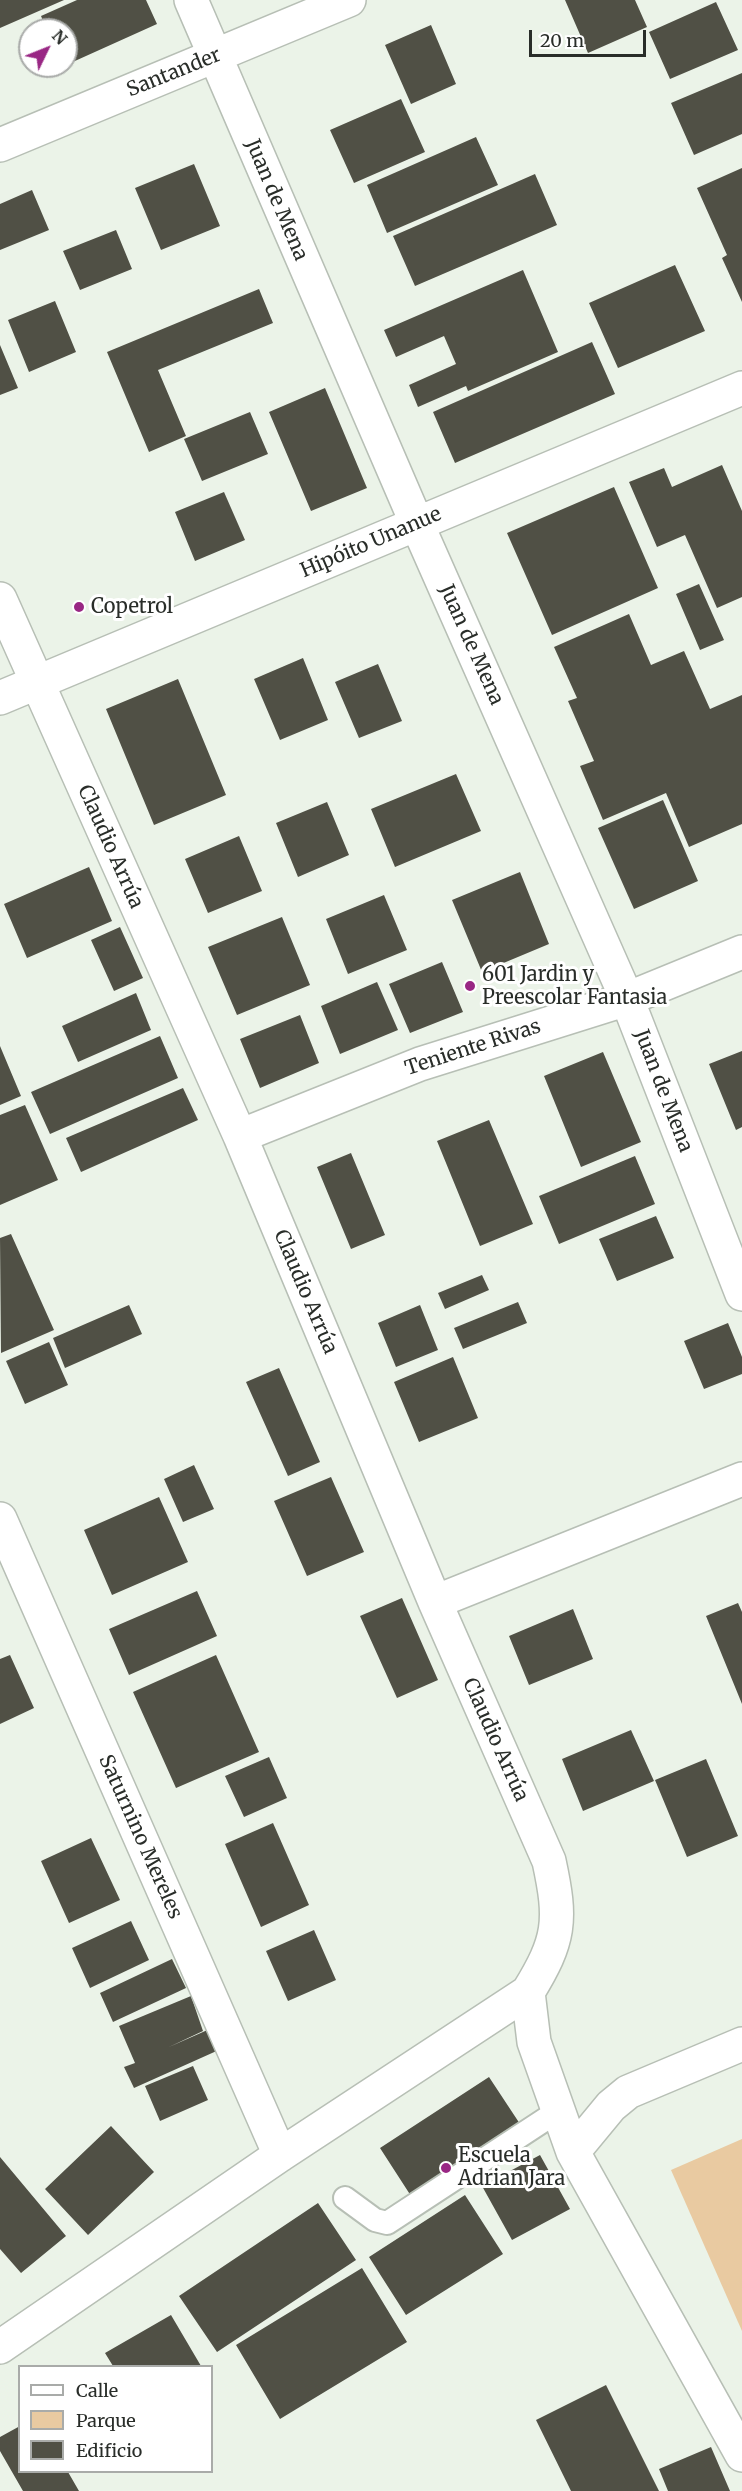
<!DOCTYPE html>
<html>
<head>
<meta charset="utf-8">
<style>
	body { margin:0 }
	#map { position:relative; width:742px; height:2491px; overflow:hidden; background:#ebf3e8; font-family:Merriweather,serif }
	canvas { display:block }
	.legend { position:absolute; left:18px; top:2365px; width:195px; height:108px; box-sizing:border-box; background:#fff; border:2px solid #a9aba9; margin:0; padding:8px 10px; list-style:none; font-size:18px; color:#292d29 }
	.legend li { display:flex; align-items:center; gap:12px; height:30px }
	.legend b { width:30px; border:2px solid #a9aba9 }
	.north { position:absolute; left:18px; top:18px; width:60px; height:60px; box-sizing:border-box; background:#fff; border:2px solid #a9aba9; border-radius:50%; rotate:47deg; font-size:16px; font-weight:700; line-height:24px; text-align:center; color:#292d29 }
	.north::after { content:''; display:block; margin:auto; width:21px; height:27px; background:#992784; clip-path:polygon(50% 0,100% 100%,50% 72%,0 100%) }
	.scale { position:absolute; left:529px; top:30px; width:117px; height:27px; box-sizing:border-box; border:3px solid #292d29; border-top:0; padding-left:8px; font-size:18px; line-height:21px; white-space:nowrap; color:#292d29; -webkit-text-stroke:4px #fff; paint-order:stroke }
</style>
</head>
<body>
<div id="map">
<canvas width="742" height="2491"></canvas>
<ul class="legend">
<li><b style="height:8px;background:#fff"></b>Calle</li>
<li><b style="height:16px;background:#e9caa1"></b>Parque</li>
<li><b style="height:16px;background:#505045"></b>Edificio</li>
</ul>
<div class="north">N</div>
<div class="scale">20 m</div>
</div>
<script>
const ctx = document.querySelector('canvas').getContext('2d');
ctx.lineJoin = 'round';
function fill(path, color) { ctx.fillStyle = color; ctx.fill(path, 'evenodd'); }
function trace(path, color, width, dash) { ctx.strokeStyle = color; ctx.lineWidth = width; ctx.lineCap = dash ? 'butt' : 'round'; ctx.setLineDash(dash || []); ctx.stroke(path); }
function drawText(font, color, halo, rows, align = 'center') {
  ctx.font = font + ' Merriweather,serif'; ctx.lineWidth = 6; ctx.setLineDash([]); ctx.textBaseline = 'middle'; ctx.strokeStyle = halo; ctx.fillStyle = color; for (const [text, x, y, turn = 0] of rows) {
    ctx.save(); ctx.translate(x, y); ctx.rotate((+turn || 0) * Math.PI / 180); ctx.textAlign = isNaN(turn) ? turn : align; if (halo) ctx.strokeText(text, 0, 0); ctx.fillText(text, 0, 0); ctx.restore();
  }
}
const green = new Path2D(`
	M742 2139V2331L671 2170Z`);
const building = new Path2D(`
	M0 0H64L0 28Z
	M77 0H146L157 24 66 65V30H47L41 16Z
	M565 0H635L647 27 588 53Z
	M716 2 738 50 670 79 649 32Z
	M431 25 456 84 411 104 385 45Z
	M742 73V134L694 155 671 103Z
	M401 99 425 152 354 183 330 130Z
	M476 137 498 185 387 233 367 185Z
	M194 164 220 226 161 250 135 188Z
	M742 168V302L722 258 727 255 697 188Z
	M535 174 557 225 415 286 393 236Z
	M32 190 49 230 0 250V204Z
	M116 230 132 269 80 290 63 251Z
	M675 265 705 331 618 368 589 303Z
	M523 270 558 352 468 391 466 386 418 407 409 385 456 364 444 336 396 357 384 330Z
	M259 289 273 323 158 370 186 436 149 452 107 352Z
	M55 301 76 352 29 372 8 320Z
	M592 342 615 394 455 463 433 412Z
	M0 345 18 388 0 395Z
	M325 388 367 488 311 511 269 412Z
	M250 412 268 454 202 481 184 439Z
	M722 465 742 511V597L717 608 685 535 657 547 629 482 664 468 672 487Z
	M614 487 658 588 552 635 507 533Z
	M224 492 245 540 195 561 175 512Z
	M699 584 724 640 700 650 676 594Z
	M629 614 651 665 684 651 710 709 742 695V824L689 847 666 793 603 820 580 766 594 761 568 701 577 698 554 647Z
	M303 658 328 720 280 740 254 679Z
	M378 664 402 721 359 738 335 682Z
	M178 679 226 795 154 825 106 709Z
	M456 774 481 831 395 867 371 809Z
	M663 800 698 881 634 909 598 828Z
	M327 802 349 855 298 877 276 823Z
	M239 836 262 891 208 913 185 859Z
	M89 867 112 921 27 958 4 904Z
	M520 872 549 944 482 972 452 900Z
	M384 895 407 950 348 974 326 919Z
	M282 917 310 985 237 1015 208 947Z
	M120 927 143 978 114 991 91 940Z
	M442 962 463 1012 410 1033 389 984Z
	M377 982 398 1030 340 1054 321 1006Z
	M136 993 151 1030 78 1062 62 1026Z
	M300 1015 319 1063 260 1088 240 1039Z
	M160 1036 178 1078 50 1134 31 1092Z
	M0 1046 21 1096 0 1105Z
	M742 1051V1127L736 1130 709 1064Z
	M603 1052 641 1142 581 1167 544 1076Z
	M183 1088 198 1120 81 1172 66 1138Z
	M25 1105 58 1180 0 1205V1115Z
	M489 1120 533 1224 480 1246 437 1141Z
	M351 1153 385 1235 351 1249 317 1167Z
	M635 1156 655 1204 559 1244 539 1196Z
	M656 1216 674 1258 617 1281 599 1239Z
	M11 1234 54 1330 1 1353 0 1238Z
	M482 1275 489 1290 445 1309 438 1293Z
	M518 1302 527 1323 463 1349 454 1328Z
	M129 1305 142 1334 65 1368 53 1338Z
	M420 1305 438 1350 396 1367 378 1323Z
	M728 1323 742 1357V1374L704 1389 684 1341Z
	M49 1342 68 1385 25 1404 6 1361Z
	M453 1357 478 1418 419 1442 394 1382Z
	M279 1368 320 1462 288 1476 246 1382Z
	M194 1465 214 1509 183 1522 164 1479Z
	M331 1477 364 1552 307 1576 274 1501Z
	M159 1497 188 1562 112 1595 84 1530Z
	M197 1591 217 1636 129 1675 109 1629Z
	M402 1598 438 1680 397 1698 360 1616Z
	M738 1603 742 1612V1704L706 1616Z
	M573 1609 593 1659 529 1685 509 1636Z
	M10 1655 34 1708 0 1724V1659Z
	M216 1655 259 1752 176 1788 133 1692Z
	M631 1730 654 1781 583 1811 562 1759Z
	M269 1757 287 1798 244 1817 225 1776Z
	M706 1759 738 1836 687 1857 655 1780Z
	M273 1823 309 1905 261 1927 225 1844Z
	M91 1838 120 1900 69 1923 41 1861Z
	M131 1921 149 1960 90 1988 72 1948Z
	M314 1930 336 1980 288 2001 266 1951Z
	M172 1959 186 1988 113 2022 100 1993Z
	M191 1996 203 2031 169 2047 212 2028 221 2049 134 2088 124 2067 135 2063 119 2026Z
	M193 2066 208 2100 160 2121 145 2086Z
	M489 2077 520 2124 411 2196 380 2148Z
	M111 2126 154 2172 88 2235 45 2189Z
	M540 2155 570 2209 512 2240 482 2186Z
	M0 2157 66 2236 21 2273 0 2249Z
	M465 2195 503 2254 406 2315 369 2257Z
	M318 2203 356 2260 217 2352 179 2296Z
	M362 2268 407 2342 280 2419 236 2345Z
	M171 2315 201 2366H113L105 2353Z
	M606 2385 659 2491H571L536 2420Z
	M20 2426V2472H68L79 2491H23L0 2451V2437Z
	M711 2447 730 2491H668L659 2469Z`);
const lane = new Path2D(`
	M345 2198 375 2220 387 2223 558 2111`);
const street = new Path2D(`
	M191 0 417 524 627 999 742 1294
	M0 145 349 0
	M0 599 240 1136 435 1602 549 1861C562 1921 560 1940 528 1992L280 2155 0 2347
	M0 698 742 388
	M240 1136 420 1064 627 999 742 952
	M0 1519 280 2155
	M435 1602 742 1479
	M528 1992 534 2042 573 2152 742 2455
	M573 2152 611 2106 628 2092 742 2044`);
const markers = [
	[79,607,6,"#992784"],
	[470,986,6,"#992784"],
	[446,2168,6,"#992784"]
];
const streetNames = [
	["Santander",174,73,-22],
	["Juan de Mena",276,200,67],
	["Hipóito Unanue",371,543,-23],
	["Juan de Mena",471,645,66],
	["Claudio Arrúa",110,847,66],
	["Teniente Rivas",473,1048,-18],
	["Juan de Mena",663,1091,69],
	["Claudio Arrúa",305,1292,67],
	["Claudio Arrúa",495,1740,66],
	["Saturnino Mereles",140,1837,66]
];
const poiNames = [
	["Copetrol",91,607],
	["601 Jardin y",482,975],
	["Preescolar Fantasia",482,998],
	["Escuela",458,2156],
	["Adrian Jara",458,2179]
];
fill(green, '#e9caa1');
fill(building, '#505045');
trace(lane, '#b7bfb5', 26);
trace(street, '#b7bfb5', 36);
trace(lane, '#fff', 22);
trace(street, '#fff', 33);
for (const [x, y, r, color] of markers) { const dot = new Path2D(); dot.arc(x, y, r, 0, 2 * Math.PI); ctx.fillStyle = color; ctx.fill(dot); trace(dot, '#fff', 2); }
drawText('20px', '#292d29', '#fff', streetNames);
drawText('20px', '#292d29', '#fff', poiNames, 'left');
</script>
</body>
</html>
